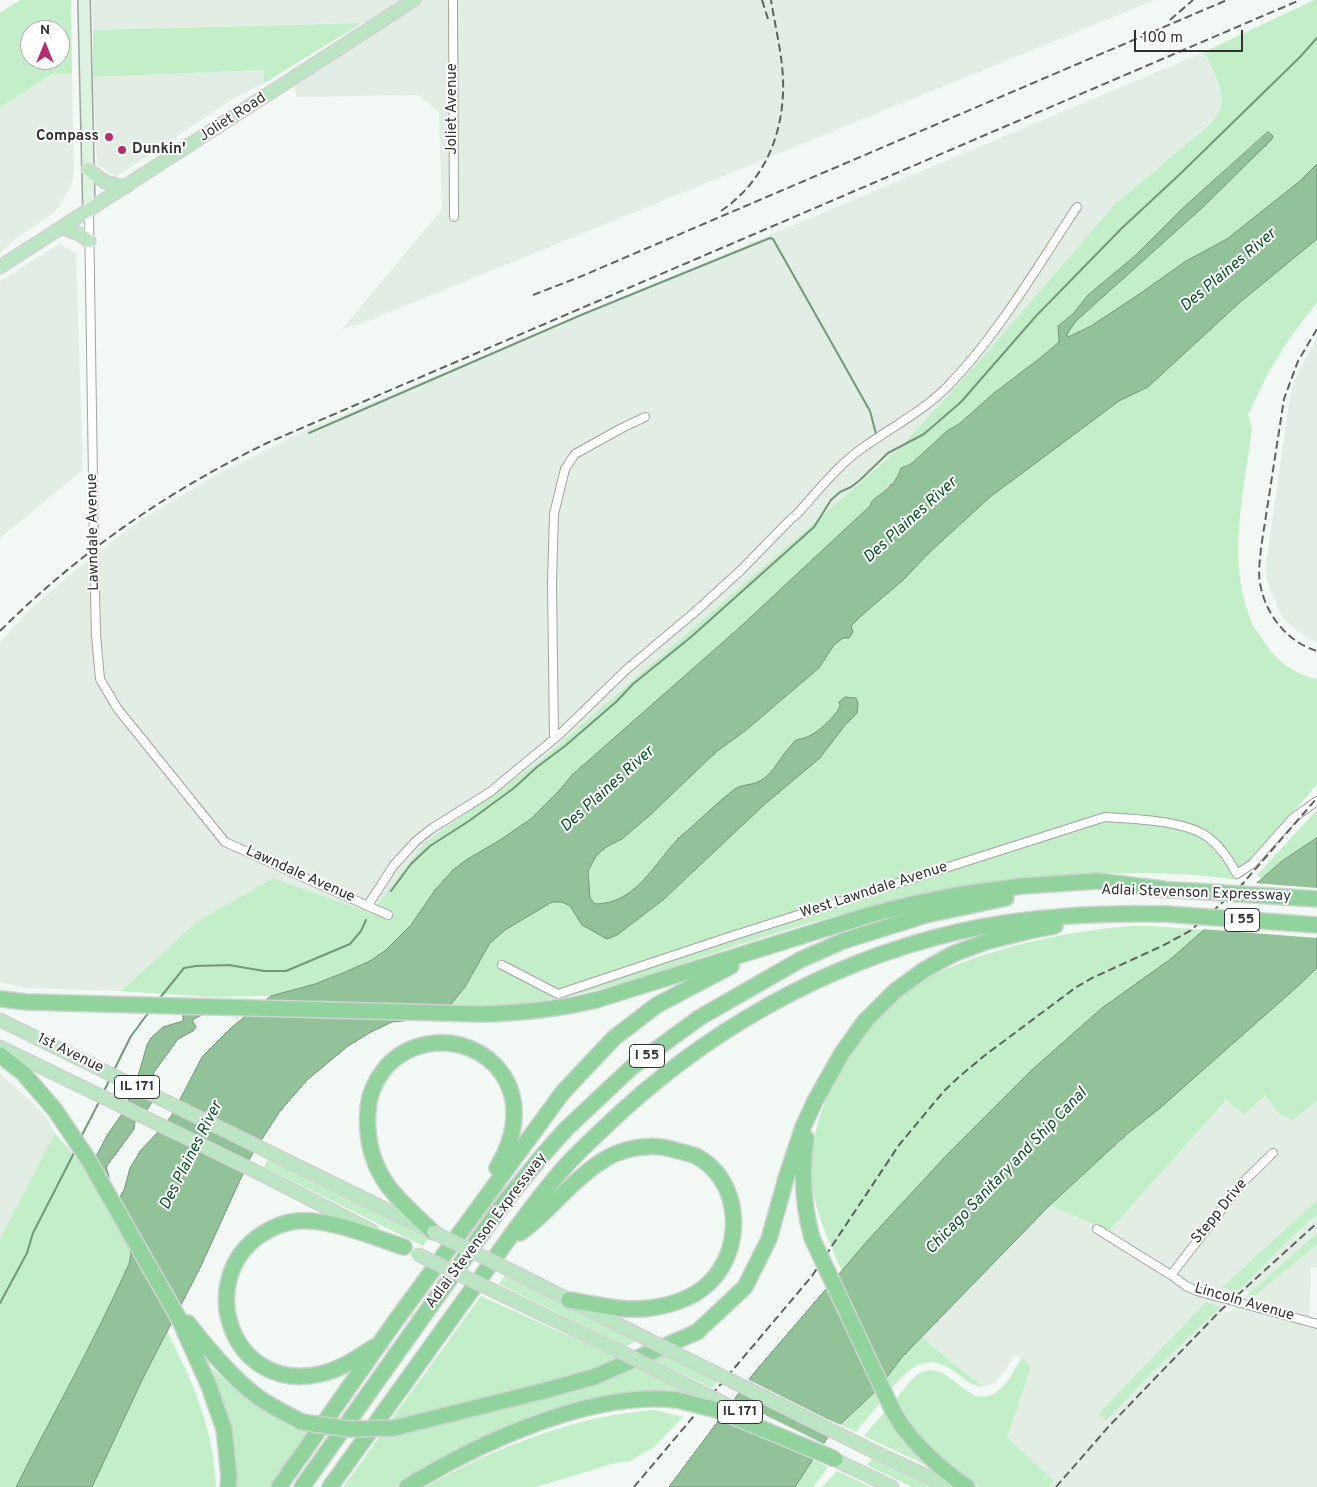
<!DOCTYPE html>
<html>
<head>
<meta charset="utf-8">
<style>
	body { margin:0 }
	#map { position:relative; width:1317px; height:1487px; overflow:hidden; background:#f2f8f3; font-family:Overpass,sans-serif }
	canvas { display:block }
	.north { position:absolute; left:20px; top:20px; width:50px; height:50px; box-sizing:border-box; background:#fff; border:1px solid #acadac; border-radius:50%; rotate:0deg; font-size:14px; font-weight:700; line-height:20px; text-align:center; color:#2f3230 }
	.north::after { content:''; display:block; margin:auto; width:18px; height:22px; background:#b72d69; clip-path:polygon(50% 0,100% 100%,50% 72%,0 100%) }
	.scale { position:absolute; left:1134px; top:30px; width:109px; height:22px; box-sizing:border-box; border:2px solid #2f3230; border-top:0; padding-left:6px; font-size:15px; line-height:18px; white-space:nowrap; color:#2f3230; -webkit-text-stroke:4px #fff; paint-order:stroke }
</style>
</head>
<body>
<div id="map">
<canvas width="1317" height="1487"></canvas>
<div class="north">N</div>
<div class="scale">100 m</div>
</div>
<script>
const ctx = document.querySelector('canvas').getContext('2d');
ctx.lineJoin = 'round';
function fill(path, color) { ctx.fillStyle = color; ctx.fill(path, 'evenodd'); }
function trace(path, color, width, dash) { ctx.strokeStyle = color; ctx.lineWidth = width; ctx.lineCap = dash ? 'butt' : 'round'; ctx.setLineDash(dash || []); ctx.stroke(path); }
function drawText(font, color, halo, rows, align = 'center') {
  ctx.font = font + ' Overpass,sans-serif'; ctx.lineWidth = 4; ctx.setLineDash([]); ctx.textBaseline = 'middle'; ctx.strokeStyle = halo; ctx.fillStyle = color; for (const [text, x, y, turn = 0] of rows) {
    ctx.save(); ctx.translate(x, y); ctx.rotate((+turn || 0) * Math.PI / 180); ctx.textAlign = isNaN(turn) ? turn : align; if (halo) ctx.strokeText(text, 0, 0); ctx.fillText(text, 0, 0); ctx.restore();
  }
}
const built = new Path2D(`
	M92 0H1155L363 323 342 329 442 209 439 112 418 95 297 97 293 82 383 22 93 30Z
	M1204 52 1215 75 1221 93V109L1210 123 1115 204 988 351 899 449 541 760 424 843 371 914 273 878 195 923 121 991 25 988 0 982V642L31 608 80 566 138 522 216 475 302 432Z
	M264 70V83L233 99 116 177 97 164 93 77Z
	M52 74H72L74 171 71 186 56 211 17 238 0 253V107Z
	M59 244 76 253 83 470 0 538V281Z
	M1317 337V643L1297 631 1282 617 1270 590 1267 580 1266 564 1290 396 1295 379Z
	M0 1074 29 1099 45 1115 55 1133 0 1238Z
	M1265 1095 1281 1115 1293 1120 1317 1101V1200L1222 1287 1237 1292 1221 1307 1204 1302 1098 1414 1106 1421 1156 1369 1219 1309 1228 1313 1247 1295 1254 1296 1317 1245V1268L1311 1267 1309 1327 1317 1329V1487H1049L1054 1481 1007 1437 1031 1366 1015 1355 1004 1372 994 1383 983 1387 921 1337 1050 1205 1109 1231 1226 1100Z
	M1317 1215V1233L1249 1293 1240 1289 1296 1233Z`);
const green = new Path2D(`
	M20 0H71L72 74H52L0 107V13ZM30 30H60V60H30Z
	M1314 0H1317V164L1300 181 1227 239 1186 261 1138 295 1091 326 1068 337 1067 334 1076 321 1203 207 1271 139 1273 136 1267 132 1184 207 1136 255 1088 295 1073 314 1058 326 1059 342 1039 359 994 393 959 424 947 431 911 464 905 465C899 475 891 483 884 491 878 497 872 498 870 506L797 578 572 775 560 790 532 818 500 840 474 855 443 880 411 925 386 950 370 961 315 984 271 996 210 997 121 991 195 923 273 878 371 913 424 843 541 760 899 449 988 351 1115 204 1211 123C1213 119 1218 114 1220 109 1227 94 1211 66 1204 52Z
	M362 23 264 83V70L93 77V30Z
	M1317 239V302L1289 339 1268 373 1248 414 1252 429C1244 491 1226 561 1251 621 1254 629 1261 636 1265 643 1277 661 1295 675 1317 679V784L1237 880C1203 874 1168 873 1133 873 1004 873 883 899 761 938 661 969 558 1014 451 1004L465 987 490 943 505 930 542 907 552 902H562L570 906 582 925 617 935 663 900 765 804 820 758 845 725 857 713 850 697 839 702C842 713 815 734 805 738 801 740 798 738 794 741 783 750 777 767 766 777 752 789 733 798 717 808 705 815 691 825 681 835 654 862 638 904 595 904L590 898 588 871 596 856 606 847 622 839 648 817 716 752 745 731 819 668 834 645 843 638 849 637 853 632 851 626 861 616 902 581 931 551 990 497 1119 401 1148 387 1238 304Z
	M1317 810V838L1282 861 1263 878 1256 876Z
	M1130 926H1153L1205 930 1172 958 1102 1008 1034 1068 943 1159 842 1271C830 1244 816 1215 812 1185 807 1144 822 1100 844 1066 861 1039 882 1008 909 989 926 977 945 969 964 962 1017 942 1073 931 1130 926Z
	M1317 968V1101L1293 1120 1281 1115 1265 1095 1244 1114 1226 1100 1109 1231 1050 1205C1131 1130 1215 1059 1298 986Z
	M55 1133 84 1167 112 1213 130 1248 131 1255 129 1264 113 1300 16 1487H0V1238Z
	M268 1159 429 1237 423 1246 264 1167Z
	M1317 1200V1215L1296 1233 1237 1292 1222 1287Z
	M1317 1233V1245L1254 1296 1247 1295Z
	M505 1276 637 1341 626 1346 499 1284Z
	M481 1296 624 1361 599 1370 388 1424Z
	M1205 1302 1221 1307 1156 1369 1106 1421 1098 1414Z
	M167 1332C193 1380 214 1432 216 1487H92L144 1376Z
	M921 1337 983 1387C973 1386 967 1381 959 1375 927 1350 912 1365 889 1391L884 1381 902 1357Z
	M666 1355 718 1381 712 1388 654 1360Z
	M1022 1358 1031 1367 1007 1437 1054 1481 1049 1487H979L964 1478 917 1437 894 1402C901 1393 910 1379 920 1373 952 1357 967 1416 999 1390 1008 1383 1015 1368 1022 1358Z
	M205 1361C236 1393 267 1418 311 1430L270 1487H234Z
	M637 1368 702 1399 621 1395 403 1482 395 1487H343L380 1436C414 1433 446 1423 478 1415 532 1401 585 1387 637 1368Z
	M878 1389 882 1400 856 1432 841 1425Z
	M887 1409 930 1467 864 1436Z
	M654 1410 683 1417 654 1447 630 1461 615 1463 536 1487H425C495 1448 573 1416 654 1410Z
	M874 1457 935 1487H912L867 1465Z
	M814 1460 828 1467 813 1487H795Z
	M837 1471 871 1487H822Z`);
const water = new Path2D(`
	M1268 132 1273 136 1272 139 1203 207 1076 321 1067 334 1068 337 1091 326 1138 295 1186 261 1227 239 1300 181 1317 164V239L1238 304 1148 387 1119 401 990 497 931 551 902 581 861 616 851 626 853 632 849 638H843L834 645 819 668 745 731 716 752 648 817 622 839 606 847 596 856 588 871 590 898 595 904C641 904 657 854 689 829 704 816 719 801 735 789 743 783 754 787 766 777 777 767 783 752 794 742 797 738 800 740 804 738 816 735 836 716 840 706L839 702 845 697 856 698 858 703 857 713 845 725 820 758 765 804 663 900 617 935 607 939 582 925 570 906 562 902H552L505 930 490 943 465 987 451 1004 412 1020 392 1022 371 1032 348 1046 307 1080 280 1111 251 1156 200 1268 144 1376 92 1487H16C54 1412 95 1340 129 1264L131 1255 130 1248 112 1213 93 1162 108 1134 124 1111 138 1076 147 1045 151 1038 163 1027 183 1021V1012H208L192 1020 196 1027 193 1031 178 1039 154 1072 153 1077 158 1086 159 1091 147 1110 136 1115 134 1129 106 1167 109 1176 108 1182 117 1202 124 1190 130 1168 141 1150 159 1131 172 1115 202 1057 232 1027 271 996 315 984 345 972 370 961 386 950 411 925 435 890 453 870 466 860 500 840 532 818 560 790 572 775 739 628 870 506C872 499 876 498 881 494 889 489 899 477 901 468L911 464 947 431 959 424 994 393 1039 359 1059 342 1058 326 1073 314 1088 295 1136 255 1184 207Z
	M1317 838V968L1298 986 1160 1108 1126 1135 1050 1205 902 1357 878 1389 829 1435 795 1487H669L754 1373 869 1239 943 1159 1034 1068 1102 1008 1172 958 1282 861Z`);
const pier = new Path2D(`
	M1254 883 1317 888V938L1201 929Z
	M747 1379 827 1419 844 1426 831 1437 739 1391Z
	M733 1399 826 1445 816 1461 720 1416Z`);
const stream = new Path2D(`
	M309 433 581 315 770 238 773 239 870 411 876 434
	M391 891 411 864 430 846 469 821 514 788 537 767 565 746 616 702 633 684 691 637 814 527 831 500 840 492 851 487 860 480 888 453 924 434 961 402 1036 316 1122 228 1179 175 1300 57 1317 38
	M159 999 184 968 196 966 229 965 264 971H286L350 944 361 931 366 920
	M114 1070 131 1036 149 1012
	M103 1093 110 1079
	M81 1137 99 1102
	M0 1303 27 1253 33 1233 75 1151`);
const street = new Path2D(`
	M453 0 454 217
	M89 211 94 548 96 635 100 679 117 708 225 842 388 915
	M554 739 552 583 554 514 565 469 575 454 622 428 645 417
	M368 905 394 865 416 841 431 829 490 792 560 734 627 669 695 612 740 571 791 519 797 514C817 492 837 466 861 449 890 428 922 412 947 387 998 335 1037 267 1077 207
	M502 965 558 994 729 937 1105 817C1134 819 1186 820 1209 838 1221 847 1230 861 1237 874L1252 864 1293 818 1317 801
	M1097 1229 1171 1275 1186 1286 1197 1291 1317 1324
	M1171 1275 1243 1182 1273 1153`);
const secondary = new Path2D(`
	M84 0 89 211`);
const primary = new Path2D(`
	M88 169 105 182 126 187
	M62 228 79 234 89 241
	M0 267 414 0
	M0 1020 424 1228
	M0 1047 263 1175 372 1231
	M510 1270 645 1338
	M494 1291 617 1350
	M879 1454 951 1487
	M863 1473 892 1487`);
const highway = new Path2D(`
	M1153 889 1193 891
	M0 999 27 1002 482 1014C521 1013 559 1009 596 1000L869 915 912 904 962 894 1022 886 1097 881 1163 889
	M0 1055 23 1073 55 1110 88 1159 178 1317 209 1386 224 1429 229 1476 228 1487
	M806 1138C801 1172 803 1205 812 1238
	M433 1232C417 1216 398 1201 386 1183 371 1161 366 1136 368 1110 369 1093 376 1079 387 1066 433 1018 518 1049 514 1118 513 1137 506 1153 497 1168
	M520 1233C548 1213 569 1183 599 1163 604 1160 609 1156 615 1154 635 1146 657 1144 678 1151 683 1152 690 1154 696 1156 742 1180 745 1249 709 1283 694 1298 671 1305 651 1308 624 1312 595 1304 569 1300
	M188 1323C208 1349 231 1377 258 1397 272 1407 287 1414 302 1422
	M374 1347C357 1358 340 1370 320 1374 231 1394 193 1279 262 1234 273 1227 284 1222 297 1221 329 1218 373 1237 404 1247
	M902 1426C921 1451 942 1470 967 1487
	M394 1428 543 1391 594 1377 697 1332 745 1287 769 1239 787 1175 803 1127 815 1101 842 1053 865 1021 895 991 924 970 953 954 985 942 1029 931 1055 926
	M279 1487 394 1323 563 1092 614 1038 657 1005 731 966
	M302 1487 503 1204 542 1156 566 1129 632 1067 699 1018 800 960 843 941 926 915 1006 898
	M330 1487C376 1423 422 1359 468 1295 499 1253 528 1209 562 1170 575 1155 590 1141 604 1128 702 1033 824 963 957 932 1026 916 1096 913 1166 914
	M407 1487C478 1443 592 1390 677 1400`);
const rail = new Path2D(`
	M762 0 768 19
	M1170 20 1193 0
	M721 211C765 181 785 132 783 79 782 53 775 26 771 0
	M533 295 582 276 1227 0
	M1317 329 1298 361 1284 399 1261 548C1260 560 1258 572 1260 583 1265 614 1287 642 1317 651
	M0 631C78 553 168 491 267 443L1300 0
	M634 1487 812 1276 899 1145 944 1091 960 1076 984 1056 1075 988 1092 978 1162 946 1190 931 1239 888 1317 798
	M1056 1487 1110 1425 1221 1310 1317 1223`);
const primaryBridge = new Path2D(`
	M433 1232 510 1270
	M417 1254 494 1291
	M645 1338 879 1454
	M617 1350 751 1417
	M827 1456 863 1473`);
const highwayBridge = new Path2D(`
	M1193 891 1317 899
	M1166 914 1317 925
	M812 1238 893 1411 902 1426
	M677 1400 717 1410 835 1459
	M302 1422 349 1429 394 1428`);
const markers = [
	[109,137,5,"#b72d69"],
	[122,150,5,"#b72d69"]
];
const shields = [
	[1242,920,35],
	[647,1056,35],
	[137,1087,45],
	[740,1412,45]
];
const shieldNames = [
	["I 55",1242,920],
	["I 55",647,1056],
	["IL 171",137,1087],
	["IL 171",740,1412]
];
const streetNames = [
	["Joliet Avenue",453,109,-90],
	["Joliet Road",233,118,-33],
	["Lawndale Avenue",94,532,-91],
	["Lawndale Avenue",300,875,24],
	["West Lawndale Avenue",874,891,-18],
	["Adlai Stevenson Expressway",1196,894,2],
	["1st Avenue",70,1054,26],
	["Stepp Drive",1220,1212,-51],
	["Adlai Stevenson Expressway",487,1231,-53],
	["Lincoln Avenue",1244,1303,16]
];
const poiNames = [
	["Compass",99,137],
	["Dunkin'",132,150,"left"]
];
const waterNames = [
	["Des Plaines River",1229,271,-40],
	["Des Plaines River",911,521,-42],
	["Des Plaines River",608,790,-42],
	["Des Plaines River",192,1156,-63],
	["Chicago Sanitary and Ship Canal",1007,1172,-46]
];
fill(built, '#e2eee3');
fill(green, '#c2eec8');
fill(water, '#91c298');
trace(water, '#749779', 1);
fill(pier, '#f2f8f3');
trace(stream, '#749779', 2);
trace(street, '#a0a5a0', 10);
trace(secondary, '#a0a5a0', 14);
trace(primary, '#d1d2d1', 15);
trace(highway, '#d1d2d1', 18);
trace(street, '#fff', 8);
trace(secondary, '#def2e1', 11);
trace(primary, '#bce5c4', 12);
trace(highway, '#90d39c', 15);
trace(rail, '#5f6360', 2, [8, 4]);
trace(primaryBridge, '#d1d2d1', 15, []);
trace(highwayBridge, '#d1d2d1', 18, []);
trace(primaryBridge, '#bce5c4', 12);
trace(highwayBridge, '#90d39c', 15);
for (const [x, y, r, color] of markers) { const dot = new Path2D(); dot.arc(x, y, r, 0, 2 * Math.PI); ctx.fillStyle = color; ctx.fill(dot); trace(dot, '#fff', 2); }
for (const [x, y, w] of shields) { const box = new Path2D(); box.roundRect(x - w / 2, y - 11.5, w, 23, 4); ctx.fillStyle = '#fff'; ctx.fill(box); trace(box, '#2f3230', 1); }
drawText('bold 14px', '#2f3230', null, shieldNames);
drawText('15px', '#2f3230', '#fff', streetNames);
drawText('bold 15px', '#2f3230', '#fff', poiNames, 'right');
drawText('italic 16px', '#00501e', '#fff', waterNames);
</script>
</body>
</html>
